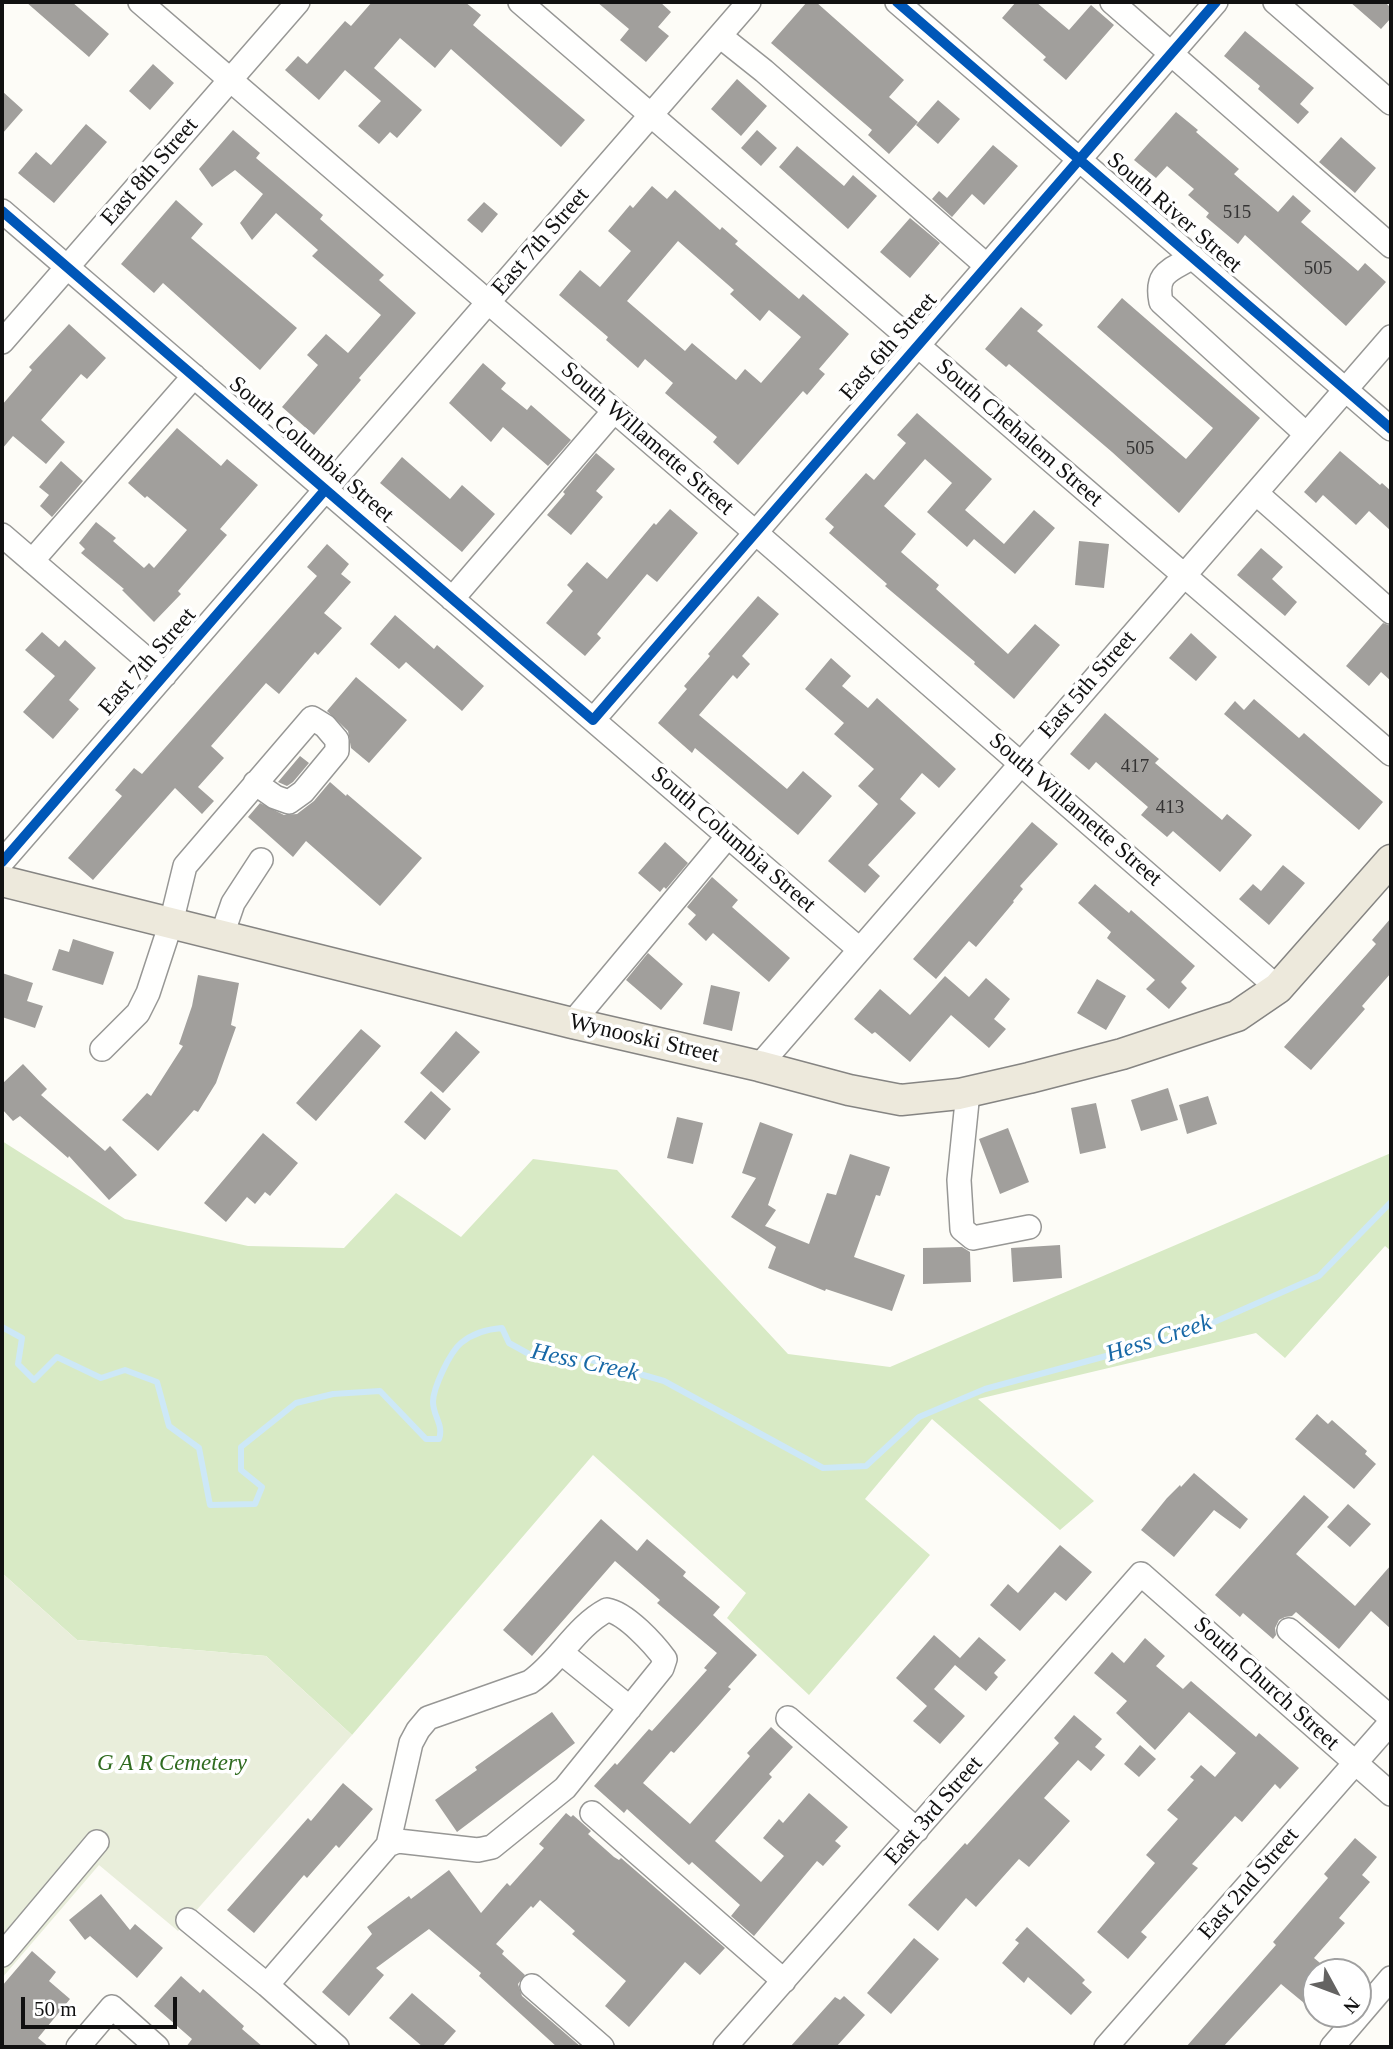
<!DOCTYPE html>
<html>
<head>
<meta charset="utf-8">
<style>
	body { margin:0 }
	#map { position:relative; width:1393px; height:2049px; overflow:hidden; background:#fdfcf7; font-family:Georgia,serif }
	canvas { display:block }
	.frame { position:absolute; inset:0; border:4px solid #111; pointer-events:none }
	.north { position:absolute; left:1302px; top:1958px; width:70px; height:70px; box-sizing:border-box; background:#fff; border:2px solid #a0a0a0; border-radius:50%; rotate:131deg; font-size:19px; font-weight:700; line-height:28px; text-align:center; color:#111 }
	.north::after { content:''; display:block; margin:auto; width:24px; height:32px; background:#646362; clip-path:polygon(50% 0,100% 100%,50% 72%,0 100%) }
	.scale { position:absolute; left:21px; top:1997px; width:156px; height:32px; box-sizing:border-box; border:4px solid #111; border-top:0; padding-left:9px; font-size:21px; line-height:24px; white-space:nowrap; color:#111; -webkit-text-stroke:5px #fff; paint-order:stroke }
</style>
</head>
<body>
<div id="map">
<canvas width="1393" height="2049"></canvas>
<div class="frame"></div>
<div class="north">N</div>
<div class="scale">50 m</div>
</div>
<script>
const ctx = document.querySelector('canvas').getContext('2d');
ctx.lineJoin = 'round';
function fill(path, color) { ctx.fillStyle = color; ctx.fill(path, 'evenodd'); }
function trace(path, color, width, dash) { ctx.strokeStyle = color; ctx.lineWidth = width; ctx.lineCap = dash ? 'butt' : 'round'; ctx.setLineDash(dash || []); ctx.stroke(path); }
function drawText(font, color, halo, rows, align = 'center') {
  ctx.font = font + ' Georgia,serif'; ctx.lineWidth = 7; ctx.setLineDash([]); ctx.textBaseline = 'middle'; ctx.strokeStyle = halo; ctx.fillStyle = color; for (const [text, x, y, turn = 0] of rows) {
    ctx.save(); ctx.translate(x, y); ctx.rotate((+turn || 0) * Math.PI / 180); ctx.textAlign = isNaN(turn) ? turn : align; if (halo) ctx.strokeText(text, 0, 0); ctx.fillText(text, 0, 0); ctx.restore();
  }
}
const forest = new Path2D(`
	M2 1141 125 1219 248 1246 344 1248 396 1193 461 1237 533 1159 617 1170 788 1354 890 1367 1391 1153V1251L1385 1246 1285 1358 1256 1333 978 1399 1094 1501 1060 1530 932 1419 865 1499 930 1555 809 1695 727 1618 746 1593 593 1455 352 1735 266 1656 77 1640 2 1573Z`);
const cemetery = new Path2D(`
	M2 1573 77 1640 266 1656 352 1735 178 1931 99 1865 2 1978Z`);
const stream = new Path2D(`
	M2 1327 22 1338 18 1364 34 1380 57 1357 101 1378 125 1370 157 1382 169 1426 199 1448 210 1505 255 1504 262 1487 241 1470V1447L296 1403 333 1394 380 1391 426 1439H439C444 1425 433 1416 433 1402 433 1388 450 1352 461 1343 472 1334 488 1329 502 1328L509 1343 529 1354 591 1360 664 1381 823 1468 866 1466 919 1417 985 1389 1187 1334 1319 1276 1391 1202`);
const building = new Path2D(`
	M26 2H72L109 34 89 57Z
	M372 2H465L481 15 473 25 585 120 561 147 451 49 435 68 400 38 374 68 422 110 397 138 390 132 379 144 358 126 381 101 345 70 319 100 285 70 298 56 307 64 345 21 351 26Z
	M597 2H660L671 12 658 27 669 36 646 62 620 40 629 29Z
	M807 2H816L904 80 889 97 918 122 889 154 868 135 872 130 771 43Z
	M1016 2H1036L1069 30 1091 5 1114 25 1066 80 1043 60 1046 57 1002 18Z
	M1350 2H1385L1391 8V18L1381 29Z
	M1245 31 1314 88 1300 104 1309 112 1298 124 1258 89 1260 86 1224 56Z
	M153 64 174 83 150 110 129 91Z
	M737 79 767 106 741 136 711 109Z
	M2 91 23 110 2 134Z
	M938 100 960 119 938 144 916 125Z
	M1176 112 1198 130 1196 132 1239 169 1234 174 1278 212 1293 195 1311 211 1301 222 1358 271 1365 263 1386 282 1346 326 1245 235 1238 244 1206 217 1209 213 1188 195 1194 189 1167 166 1156 178 1134 160Z
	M86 124 107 142 54 203 18 173 36 152 51 165Z
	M233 130 260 153 256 158 323 215 320 219 384 275 379 280 416 313 359 378 361 380 314 435 282 407 318 365 307 355 326 334 348 353 381 315 312 256 318 250 276 213 252 240 240 223 263 194 235 170 212 187 199 169Z
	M757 130 777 148 761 166 741 148Z
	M1341 137 1376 168 1355 193 1319 162Z
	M993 145 1018 166 984 205 972 194 952 217 932 199 939 191 947 198Z
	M797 146 844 186 853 175 877 196 848 229 779 167Z
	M652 186 667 199 675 190 720 230 722 227 738 241 735 244 799 299 803 294 849 334 819 369 825 374 807 395 803 391 738 465 713 442 717 437 665 393 673 383 645 359 638 368 606 340 608 337 559 295 580 270 600 287 631 251 608 231 630 205 633 208ZM678 241 734 290 730 294 760 321 769 310 801 337 761 383 745 369 736 380 692 343 685 351 627 301Z
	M176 200 203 224 191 238 297 328 260 370 163 283 154 293 121 264Z
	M484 202 498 214 482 233 467 220Z
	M910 218 940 243 910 278 880 252Z
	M1122 298 1260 418 1179 513 1112 452 1009 364 1006 367 985 349 1021 307 1043 325 1037 331 1186 459 1213 428 1097 327Z
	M69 324 106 358 87 379 81 374 41 420 65 442 46 464 13 436 2 449V405L32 370 29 367Z
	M483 363 506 383 501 389 527 410 531 405 571 440 548 466 503 427 491 442 449 403Z
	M917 413 992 479 965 510 1004 544 1034 510 1055 528 1015 574 974 539 967 547 927 512 952 483 925 459 884 506 916 534 901 552 939 585 936 589 1008 654 1035 624 1060 645 1014 699 974 664 975 662 885 586 887 584 829 533 834 527 825 519 866 473 874 480 906 443 897 435Z
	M177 428 221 466 227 459 258 485 220 529 227 535 178 591 181 594 154 622 122 590 124 589 81 553 85 549 79 543 96 522 116 538 113 541 144 568 149 563 154 568 187 530 147 496 145 498 128 483Z
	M1340 451 1380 485 1382 483 1391 491V531L1369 511 1356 525 1323 495 1316 503 1304 492Z
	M596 453 615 469 596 491 603 497 571 535 547 515 565 494 563 492Z
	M402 457 450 499 462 485 495 514 462 552 380 483Z
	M61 461 83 481 52 517 40 506 49 495 39 487Z
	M670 509 698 533 657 582 647 574 597 634 601 638 585 656 546 623 573 591 567 585 587 562 607 579 654 523 656 525Z
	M1079 541 1109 544 1104 588 1075 585Z
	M327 544 349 564 341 574 351 582 324 613 342 628 318 655 315 652 279 694 266 683 211 746 224 758 198 787 214 801 202 814 175 788 93 880 68 858 122 796 115 790 134 768 142 774 317 576 307 567Z
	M1261 548 1283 567 1272 579 1297 602 1285 616 1237 575Z
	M758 596 779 614 742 656 750 664 737 679 733 675 699 715 787 789 803 771 832 796 798 835 695 748 692 753 658 723 687 689 684 686 710 656 708 654Z
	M395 615 434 649 437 645 484 686 462 711 406 662 399 669 370 644Z
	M1383 623 1391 626V681L1381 672 1369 686 1346 666Z
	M42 632 59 647 65 640 96 668 69 700 79 709 53 739 23 712 55 676 25 650Z
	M1191 633 1217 657 1196 681 1169 658Z
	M831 658 851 676 842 686 868 708 877 698 956 769 939 788 922 773 900 799 916 813 868 865 880 876 865 893 828 861 878 804 858 786 874 769 834 734 844 723 805 689Z
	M356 677 407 720 369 763 351 748 348 731 327 711Z
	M1254 699 1299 738 1304 733 1383 802 1359 830 1224 714 1235 701 1244 710Z
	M1105 713 1159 759 1155 763 1222 820 1227 814 1252 835 1220 872 1173 831 1167 837 1141 815 1148 807 1096 762 1089 770 1070 754Z
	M300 756 309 763 293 782 287 786 278 782Z
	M330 782 346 796 347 794 422 858 380 906 306 841 293 857 248 817 260 803 284 815 297 814 314 801Z
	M1032 822 1058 844 1020 886 1023 889 1013 901 1014 902 976 947 969 941 936 979 913 959Z
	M665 842 688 863 666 889 664 887 660 892 638 873Z
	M1283 865 1305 883 1269 925 1239 899 1253 884 1261 891Z
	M712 877 738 900 732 907 790 958 769 982 713 933 706 941 688 924 696 915 687 907Z
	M1095 884 1129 913 1131 910 1195 966 1181 982 1187 988 1169 1009 1146 989 1155 980 1107 938 1111 932 1078 903Z
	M1391 918V973L1362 1006 1365 1009 1311 1070 1284 1047 1376 944 1372 940Z
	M73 939 114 952 103 985 52 970 59 949 69 952Z
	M648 953 683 984 661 1010 626 980Z
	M2 973 33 983 27 1001 43 1006 35 1028 2 1017Z
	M198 975 239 983 231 1025 236 1027 216 1083 198 1112 194 1110 158 1151 122 1120 147 1093 151 1096 183 1046 179 1044 192 1006Z
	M945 976 969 997 986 978 1010 999 994 1019 1006 1029 989 1048 951 1015 910 1062 875 1032 872 1034 854 1019 880 989 910 1015Z
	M1097 979 1126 996 1106 1030 1077 1013Z
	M711 985 740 992 732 1031 703 1024Z
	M361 1029 381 1046 316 1121 296 1103Z
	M456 1031 480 1052 443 1093 420 1073Z
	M23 1064 47 1089 41 1095 105 1151 110 1146 137 1175 109 1200 69 1156 68 1158 20 1116 13 1121 2 1109V1084Z
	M1168 1088 1178 1120 1141 1131 1131 1100Z
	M431 1091 451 1109 425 1140 404 1122Z
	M1208 1096 1217 1124 1187 1134 1179 1105Z
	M1096 1103 1106 1148 1080 1154 1071 1108Z
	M677 1117 703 1123 693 1164 667 1158Z
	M760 1122 793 1134 768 1205 776 1210 765 1226 809 1244 827 1193 836 1195 850 1154 890 1167 880 1196 876 1195 854 1257 905 1275 892 1311 826 1289 825 1291 768 1268 776 1247 731 1217 756 1178 742 1173Z
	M1008 1128 1029 1182 1000 1194 979 1139Z
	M263 1133 298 1163 270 1196 265 1192 255 1204 247 1197 226 1222 204 1203Z
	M1060 1245 1062 1278 1013 1282 1011 1248Z
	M962 1247 970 1252 971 1282 923 1284V1248Z
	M1317 1414 1328 1424 1332 1420 1367 1451 1365 1454 1376 1464 1354 1489 1295 1439Z
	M1194 1473 1248 1519 1240 1529 1214 1510 1174 1557 1141 1530 1167 1498 1180 1485 1181 1487Z
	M1304 1495 1329 1517 1296 1554 1355 1606 1391 1565V1629L1371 1611 1339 1649 1296 1612 1292 1616 1285 1617 1279 1620 1275 1628 1276 1635 1273 1639 1243 1613 1240 1617 1215 1595Z
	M1348 1504 1371 1524 1350 1547 1327 1527Z
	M601 1519 637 1551 647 1539 686 1572 683 1576 720 1607 713 1615 757 1655 728 1687 731 1689 700 1724 674 1753 671 1751 643 1783 690 1824 750 1756 747 1753 771 1727 793 1747 769 1774 772 1777 715 1841 761 1882 784 1856 763 1838 779 1819 783 1823 809 1793 848 1827 835 1841 841 1846 823 1866 817 1861 754 1936 731 1916 740 1905 692 1862 689 1865 627 1809 624 1813 594 1786 615 1763 617 1765 649 1729 652 1731 707 1670 704 1668 717 1653 657 1603 660 1600 615 1561 532 1656 503 1630Z
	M1060 1545 1092 1572 1066 1601 1055 1592 1020 1631 990 1605 1008 1584 1018 1593Z
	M934 1635 960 1658 979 1637 1006 1660 994 1673 998 1677 986 1691 955 1665 934 1689 965 1716 940 1744 913 1721 927 1706 896 1678Z
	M1145 1638 1165 1656 1156 1666 1183 1689 1191 1681 1256 1737 1259 1733 1299 1768 1280 1789 1275 1784 1242 1822 1235 1816 1192 1864 1198 1868 1141 1932 1147 1937 1128 1959 1097 1932 1155 1863 1146 1855 1178 1819 1167 1810 1194 1780 1190 1777 1201 1765 1215 1777 1236 1753 1189 1712 1155 1750 1116 1713 1127 1701 1094 1673 1112 1652 1124 1663Z
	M552 1712 575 1743 457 1832 435 1800 477 1770 475 1767Z
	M1074 1715 1102 1739 1095 1747 1105 1755 1091 1771 1078 1760 1044 1798 1070 1821 1029 1867 1019 1859 976 1907 966 1898 938 1931 908 1905 965 1843 967 1845 1059 1743 1054 1738Z
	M1140 1745 1156 1759 1139 1777 1124 1764Z
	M343 1783 373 1809 339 1848 336 1845 307 1878 304 1875 254 1933 227 1910 308 1818 311 1821Z
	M566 1813 571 1817 573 1815 591 1831 588 1834 614 1857 619 1860 621 1858 725 1948 700 1975 685 1962 629 2027 605 2006 626 1981 572 1934 575 1931 540 1900 533 1908 531 1906 496 1944 504 1951 502 1954 525 1975 518 1984 522 1996 581 2047H557L479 1976 481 1973 429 1929 376 1968 384 1975 349 2016 322 1992 372 1934 367 1927 409 1896 411 1899 449 1870 481 1913 507 1883 510 1886 544 1848 539 1844Z
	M1355 1838 1377 1857 1362 1875 1370 1882 1339 1918 1345 1923 1314 1958 1325 1967 1321 1972H1316V1989L1304 2003 1281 1984 1223 2047H1186L1276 1945 1273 1942 1328 1878 1324 1874Z
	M101 1894 130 1930 135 1924 163 1948 137 1978 90 1936 85 1940 69 1920Z
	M1027 1927 1081 1976 1085 1980 1082 1983 1092 1992 1071 2015 1028 1977 1024 1983 1002 1963 1019 1943 1015 1940Z
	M914 1938 939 1959 891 2014 867 1993Z
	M32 1951 56 1972 49 1981 70 1999 38 2038 49 2047H2V1986Z
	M181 1976 200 1993 203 1989 244 2026 242 2029 263 2047H186L192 2039 154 2006Z
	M412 1993 456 2031 442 2047H423L389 2018Z
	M844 1996 865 2015 836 2047H790L835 1997 840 2000Z`);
const minor = new Path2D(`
	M140 2 756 533 1278 988
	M520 2 1391 754
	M897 2 1391 429
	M1112 2 1391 246
	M1275 2 1391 103
	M720 36 764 71 987 266
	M2 211 859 949
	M1193 257C1170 271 1155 272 1161 302L1306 434
	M2 342 298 2
	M1256 493 1391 612
	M2 535 165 675
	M32 561 194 376
	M452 599 614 411
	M593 720 1216 2
	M2 862 749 2
	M222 935 233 903 261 860
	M572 1023 728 836
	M102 1049 138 1013 148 993 171 923 185 866 312 718 325 726 337 740V751L303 792 289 802 275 797 255 783
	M759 1066 1391 337
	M968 1092 959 1180 962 1229 973 1238 1029 1227
	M1289 1630 1391 1718
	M562 1653 630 1708
	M788 1718 917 1830
	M592 1813 784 1981
	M188 1920 267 1985 337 2047
	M2 1955 97 1842
	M267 1985 388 1845 398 1841 478 1850 492 1847 565 1788 662 1668 665 1659C654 1644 626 1613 607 1610 575 1627 559 1662 530 1682L428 1718 418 1730 411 1743 388 1845
	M532 1986 602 2047
	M78 2047 112 2007 157 2047
	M725 2047 1141 1574 1391 1794
	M1106 2047 1391 1722
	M1332 2047 1391 1978`);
const major = new Path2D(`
	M2 881 572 1023 759 1066 849 1090 901 1100 959 1094 1029 1078 1122 1054 1237 1016 1278 988 1391 860`);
const cycleway = new Path2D(`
	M897 2 1391 429
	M2 211 593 720 1216 2
	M2 862 325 490`);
const numberNames = [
	["515",1237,213],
	["505",1318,269],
	["505",1140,449],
	["417",1135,767],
	["413",1170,808]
];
const streetNames = [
	["East 8th Street",150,172,-49],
	["South River Street",1174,213,41],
	["East 7th Street",541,242,-49],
	["East 6th Street",889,347,-49],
	["South Chehalem Street",1019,433,41],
	["South Willamette Street",647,439,41],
	["South Columbia Street",311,450,41],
	["East 7th Street",148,662,-49],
	["East 5th Street",1088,685,-49],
	["South Willamette Street",1075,810,41],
	["South Columbia Street",733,840,41],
	["Wynooski Street",644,1039,13],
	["South Church Street",1266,1684,42],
	["East 3rd Street",934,1811,-49],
	["East 2nd Street",1249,1884,-49]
];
const parkNames = [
	["G A R Cemetery",172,1764]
];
const waterNames = [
	["Hess Creek",1159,1339,-18],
	["Hess Creek",585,1363,12]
];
fill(forest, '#d8eac5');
fill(cemetery, '#e9eedb');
trace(stream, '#cde8f7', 6);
fill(building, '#a19f9c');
trace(minor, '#979795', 26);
trace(major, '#858482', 33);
trace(minor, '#fffffe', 23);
trace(major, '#ede9dc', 30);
trace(cycleway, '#0057b8', 10);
drawText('19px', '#353434', null, numberNames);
drawText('23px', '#111', '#fff', streetNames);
drawText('italic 23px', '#2f6b1f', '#fff', parkNames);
drawText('italic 24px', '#1768a6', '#fff', waterNames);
</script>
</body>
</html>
